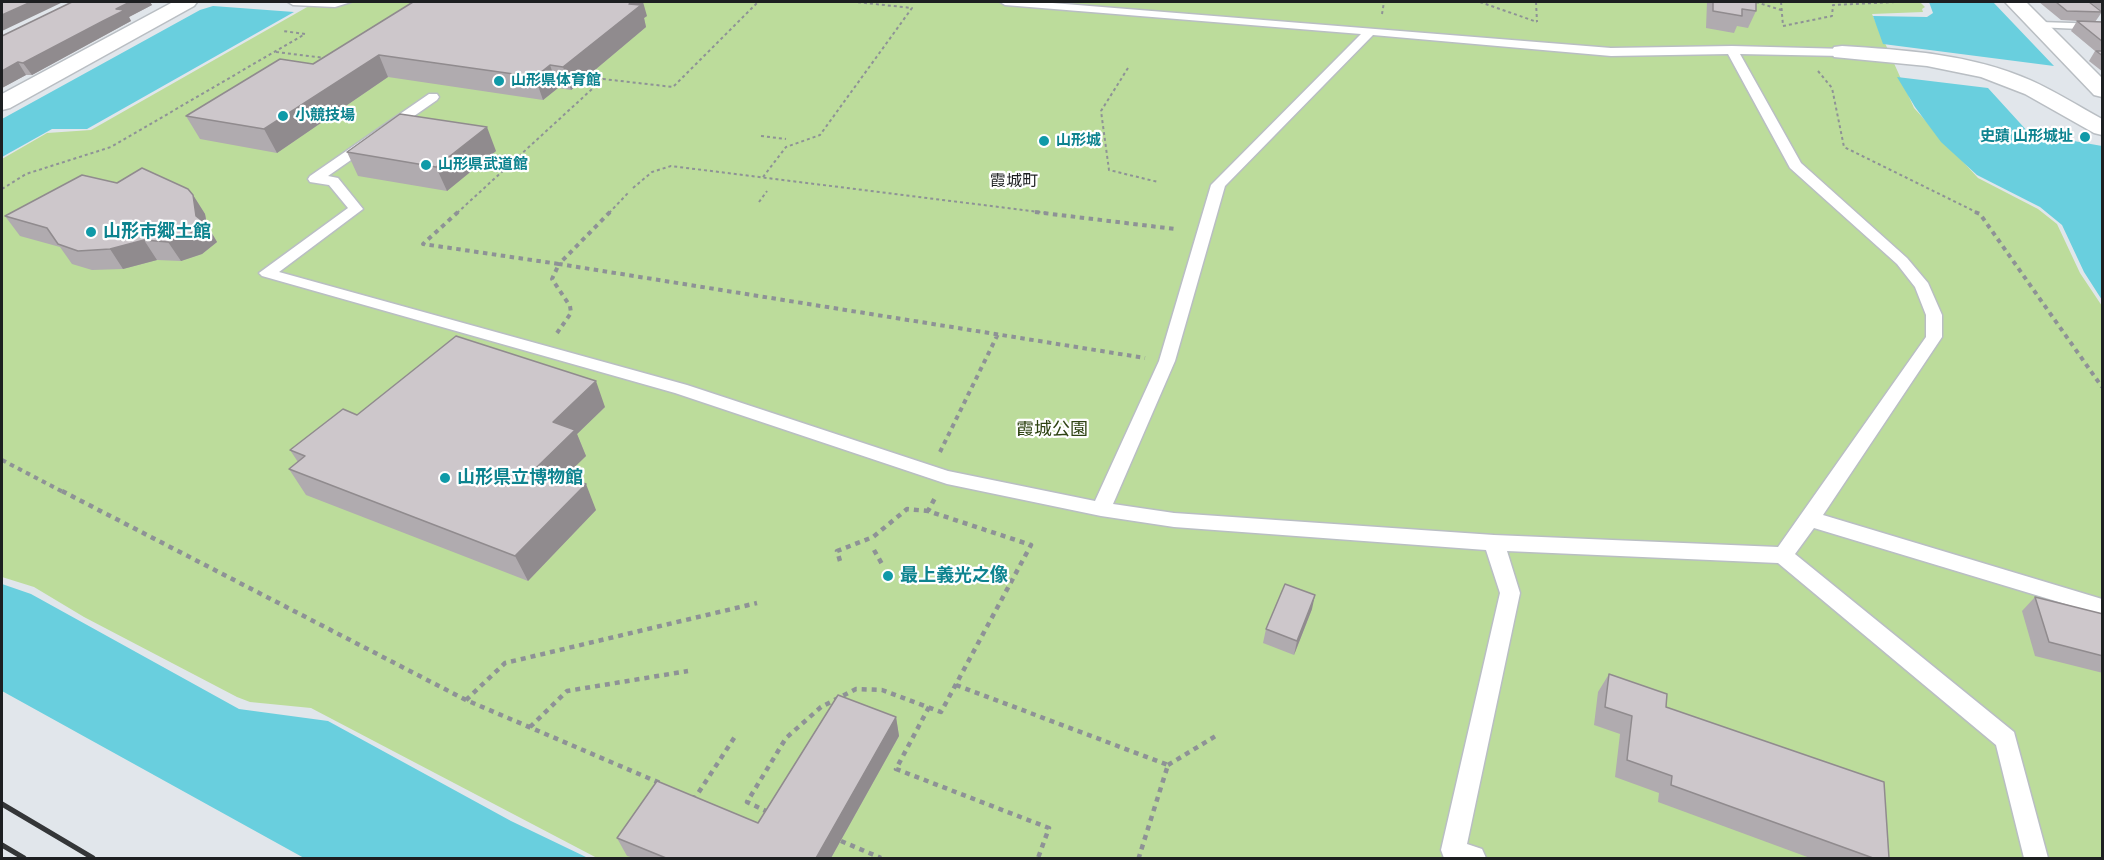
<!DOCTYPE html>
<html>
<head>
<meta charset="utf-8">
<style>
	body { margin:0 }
	#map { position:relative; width:2104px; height:860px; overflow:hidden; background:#e1e6eb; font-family:Signika,sans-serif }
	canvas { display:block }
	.frame { position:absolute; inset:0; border:3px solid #1d1f21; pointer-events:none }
</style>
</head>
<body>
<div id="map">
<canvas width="2104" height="860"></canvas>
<div class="frame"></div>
</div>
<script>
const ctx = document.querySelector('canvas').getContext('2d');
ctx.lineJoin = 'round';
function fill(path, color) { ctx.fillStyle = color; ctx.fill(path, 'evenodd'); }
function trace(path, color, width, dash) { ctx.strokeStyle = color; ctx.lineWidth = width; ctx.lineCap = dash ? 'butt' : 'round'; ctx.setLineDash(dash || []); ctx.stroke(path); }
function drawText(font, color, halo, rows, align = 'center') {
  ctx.font = font + ' Signika,"Noto Sans JP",sans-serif'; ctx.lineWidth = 4.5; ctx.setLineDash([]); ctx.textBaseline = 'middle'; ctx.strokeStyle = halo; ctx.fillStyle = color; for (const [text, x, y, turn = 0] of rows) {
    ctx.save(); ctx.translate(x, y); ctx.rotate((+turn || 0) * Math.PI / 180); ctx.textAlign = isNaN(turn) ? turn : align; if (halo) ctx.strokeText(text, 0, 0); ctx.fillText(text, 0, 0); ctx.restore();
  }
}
const green = new Path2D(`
	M316 2H1920L1925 7 1922 9 1923 12 1872 14 1914 108 1978 178 2038 209 2057 224 2080 273 2102 306V858H597L311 708 250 702 237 697 84 617 34 587 2 577V159L47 133 91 130Z`);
const water = new Path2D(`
	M1929 2H1993L2054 66 1883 44 1873 16 1927 17 1933 13Z
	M213 6 294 12 87 129H52L2 157V119L200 10Z
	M1897 77 1988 88 2029 133 2102 146V300L2084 272 2062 225 2040 207 1977 175 1941 142 1915 107Z
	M2 584 31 594 239 709 328 721 511 821 588 858H304L2 691Z`);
const pathFar2 = new Path2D(`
	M1480 2 1537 22
	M1536 2 1537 22
	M1756 2 1781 10
	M1781 2 1783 26
	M1382 14 1384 2
	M1783 26 1832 16 1833 5 1896 2
	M276 52 325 58
	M1128 68 1101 111 1109 170 1158 182
	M1818 71 1832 88 1844 147 1978 213
	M761 136 786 139
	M763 177 786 147 820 135 912 8 856 2
	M633 188 652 172 671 166 1047 213
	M2 189 26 174 111 147 305 34 283 31
	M759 202 767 191
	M457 213 603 79 673 87 758 2
	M609 213 628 193`);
const pathFar1 = new Path2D(`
	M458 212 423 244 559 264 552 279 570 306 571 313 557 333
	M610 212 559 264 1145 358
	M1035 212 1175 229
	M1975 212 1980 214 2102 387
	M940 452 998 334
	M2 460 65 493`);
const path = new Path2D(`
	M62 491 466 700 660 783
	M874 550 882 564
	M840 561 837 551 873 537 907 509 928 511
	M956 685 1168 765 1139 857 1141 858
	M466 700 505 663 757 603
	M929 707 896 769 1049 828 1038 858
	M530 727 567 691 688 671
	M1168 765 1219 734
	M692 797 695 798 736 735
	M768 812 747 802 786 738 821 707 856 689 882 690 941 712 1031 545 928 511 936 496
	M841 841 881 858`);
const service = new Path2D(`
	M288 2H351L335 7 293 5Z
	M1000 2H1040L1611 48 1732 46 1846 49V55L1842 56 1740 54 1801 163 1907 258 1928 283 1942 315V337L1823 515 2102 599V615L1814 528 1795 554 2014 732 2048 858H2024L1996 745 1778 563 1507 551 1520 593 1467 844 1482 849 1486 858H1444L1441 850 1500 593 1486 550 1174 527 1101 516 947 484 675 393 262 276 259 273 348 208 329 185 310 182 308 179 310 176 429 94H437L439 97 437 100 328 176 338 178 363 209 279 272 687 385 948 471 1095 501 1159 361 1211 185 1361 34 1005 5ZM1373 35 1611 56 1728 54 1790 168 1897 264 1915 287 1926 315V337L1778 547 1494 535 1174 513 1113 504 1175 361 1225 186Z
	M2040 22 2102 24V30L2036 27 2034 25Z`);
const minor = new Path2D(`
	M173 2H197L194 6 10 108 2 110V94Z
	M2005 2H2026L2102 78V97L2094 95Z
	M1842 46C1905 50 1971 54 2030 80 2055 91 2078 106 2102 119V135L2094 133 2025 94 1981 77 1927 66 1834 57 1831 52 1834 47Z`);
const rail = new Path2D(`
	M2 804 93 858
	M2 845 24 858`);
const wall = new Path2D(`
	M72 2H150L152 5 129 17 131 21 32 75H26L2 88V36Z
	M1707 2H1756V11L1748 28 1737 26 1734 33 1706 28Z
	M2039 2H2089L2102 12 2095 22 2061 20Z
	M2090 2H2103V12Z
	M647 16 644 18 646 27 571 90 558 88 543 100 388 77 277 153 200 139 186 116 313 64Z
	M2077 21 2103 22V72L2089 61 2095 51 2071 31Z
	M496 151 447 191 358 176 347 152Z
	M117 183 193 195 205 214 207 225 217 242 202 254 181 261 157 260 123 269 92 270 72 264 60 247 20 236 5 216Z
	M605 407 577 434 586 456 564 477 596 510 528 581 306 495 289 469 298 462 290 450 357 415Z
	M2035 597 2103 614V673L2035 656 2022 611Z
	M1312 609 1294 655 1263 643 1266 629Z
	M1609 674 1666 707 1889 858H1810L1658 802 1659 793 1615 777 1620 734 1594 725 1598 692Z
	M896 717 899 736 831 858H634L627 856 617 838 758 823Z`);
const shadedWall = new Path2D(`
	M31 2H63L2 31V15Z
	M130 2H150L152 5 129 17 131 21 32 75 23 63 116 9Z
	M632 2H643L647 16 644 18 646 27 571 90 563 67Z
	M379 55 388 77 277 153 264 129Z
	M18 62 26 75 2 88V71Z
	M550 65 558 88 543 100 535 77Z
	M487 127 496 151 447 191 436 167Z
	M193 195 205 214 207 225 217 242 202 254 181 261 168 242 196 216Z
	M144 240 157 260 123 269 110 249Z
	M596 381 605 407 577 434 586 456 548 493 537 467 553 422Z
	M586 484 596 510 528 581 515 556Z
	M1315 595 1312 609 1294 655 1297 641Z
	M896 717 899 736 831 858H816Z`);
const building = new Path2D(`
	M2 2H31L2 15Z
	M72 2H130L116 9 125 10 103 21 23 63 18 62 2 71V36Z
	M413 2H632L629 4 641 5 563 67 550 65 535 77 379 55 264 129 186 116 280 59 313 64Z
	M1713 2H1756V11L1742 9V16L1713 11Z
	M2056 2H2089L2102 12 2067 11Z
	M2077 21 2103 22V42Z
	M2096 51H2103V56Z
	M400 114 487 127 436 167 347 152Z
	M142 168 188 189 193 195 196 216 205 223 189 234 168 242 144 240 110 249 78 251 58 244 47 228 5 216 82 175 117 183Z
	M456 336 596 381 553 422 575 430 537 467 586 484 515 556 289 469 305 456 290 450 343 409 357 415Z
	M1285 584 1315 595 1297 641 1266 629Z
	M2035 597 2103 614V656L2049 642Z
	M1609 674 1667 694 1666 707 1884 782 1889 858H1873L1671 785 1672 776 1627 760 1632 716 1605 707Z
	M838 695 896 717 816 858H666L617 838 657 781 758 823Z`);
const markers = [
	[499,81,6,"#0f9aa8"],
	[283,116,6,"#0f9aa8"],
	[2085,137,6,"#0f9aa8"],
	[1044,141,6,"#0f9aa8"],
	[426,165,6,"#0f9aa8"],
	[91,232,6,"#0f9aa8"],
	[445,478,6,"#0f9aa8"],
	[888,576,6,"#0f9aa8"]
];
const farCulturenames = [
	["山形県体育館",511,81],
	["小競技場",295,116],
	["史蹟 山形城址",2073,137,"right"],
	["山形城",1056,141],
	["山形県武道館",438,165]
];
const farNeighbourhoodnames = [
	["霞城町",1014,182]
];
const cultureNames = [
	["山形市郷土館",103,232],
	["山形県立博物館",457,478],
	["最上義光之像",900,576]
];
const parkNames = [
	["霞城公園",1052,430]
];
fill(green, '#bcdc9b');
fill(water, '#69cfde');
trace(service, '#b9bec3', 3);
trace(minor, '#b9bec3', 3);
trace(pathFar2, '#8e9296', 2, [3, 3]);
trace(pathFar1, '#8e9296', 4, [4.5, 4.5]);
trace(path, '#8e9296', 4.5, [5, 5]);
fill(service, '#fff');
fill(minor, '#fff');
trace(rail, '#343638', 5);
fill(wall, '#b0abaf');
fill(shadedWall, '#908b8e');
fill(building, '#cdc7cb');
trace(building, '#908b8e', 1.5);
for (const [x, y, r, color] of markers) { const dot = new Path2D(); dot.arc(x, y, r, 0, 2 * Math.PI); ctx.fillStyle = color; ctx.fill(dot); trace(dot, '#fff', 2); }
drawText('bold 15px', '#0d838f', '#fff', farCulturenames, 'left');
drawText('16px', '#1d1f21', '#fff', farNeighbourhoodnames);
drawText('bold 18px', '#0d838f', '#fff', cultureNames, 'left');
drawText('18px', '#2e4313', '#fff', parkNames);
</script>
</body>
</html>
